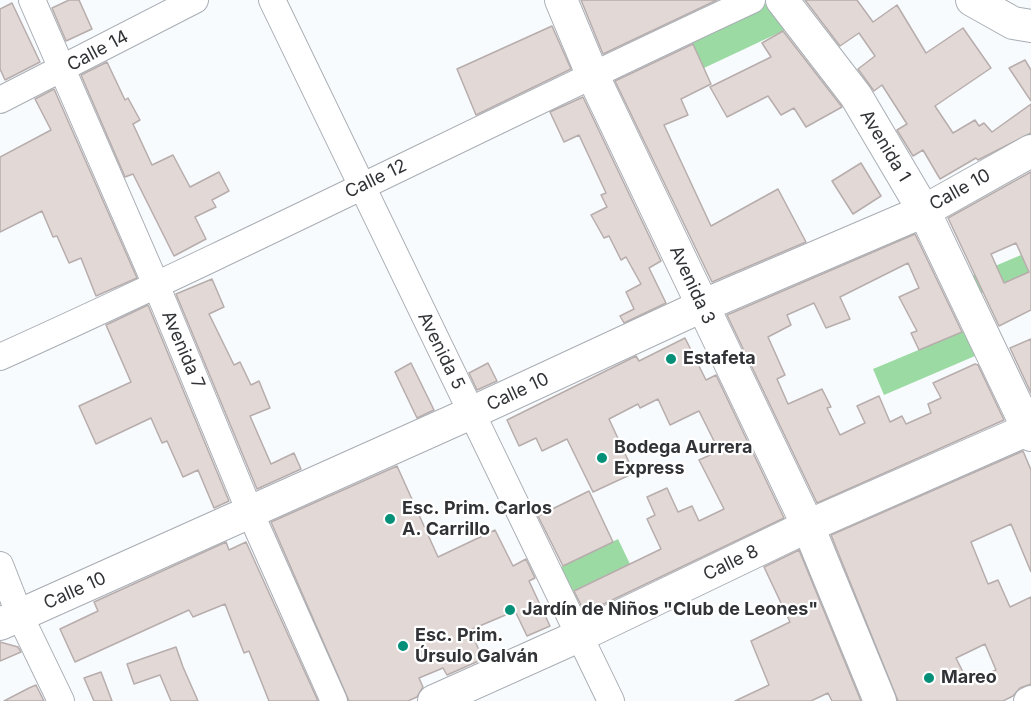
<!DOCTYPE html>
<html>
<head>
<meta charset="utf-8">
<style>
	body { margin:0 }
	canvas { display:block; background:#f8fbfe }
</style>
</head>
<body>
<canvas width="1031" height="701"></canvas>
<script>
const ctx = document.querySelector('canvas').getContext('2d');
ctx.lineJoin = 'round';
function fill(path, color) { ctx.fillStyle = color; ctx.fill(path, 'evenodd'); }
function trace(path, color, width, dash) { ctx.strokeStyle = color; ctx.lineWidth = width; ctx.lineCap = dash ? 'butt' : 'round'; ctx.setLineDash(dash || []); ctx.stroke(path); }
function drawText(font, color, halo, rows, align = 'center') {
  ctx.font = font + ' Inter,sans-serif'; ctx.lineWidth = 4.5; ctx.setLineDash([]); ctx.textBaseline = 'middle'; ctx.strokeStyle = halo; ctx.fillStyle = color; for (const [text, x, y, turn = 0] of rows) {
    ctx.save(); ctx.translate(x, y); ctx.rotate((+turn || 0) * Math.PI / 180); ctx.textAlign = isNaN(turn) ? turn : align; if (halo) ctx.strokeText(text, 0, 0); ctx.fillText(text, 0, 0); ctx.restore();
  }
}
const green = new Path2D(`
	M768 3 787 29 704 68 690 39Z
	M1021 255 1029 272 977 295 969 277Z
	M971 328 982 353 884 395 873 369Z
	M618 539 630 564 571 592 559 568Z`);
const building = new Path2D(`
	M69 0H79L92 29 66 41 52 8Z
	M581 0H717L603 54Z
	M805 0H857L873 22 897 5 926 53 963 28 991 68 935 106 953 133 975 120 979 126 984 123 992 132 1031 104V133L978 160 976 158 940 179 923 150 913 156 897 130 907 124 882 85 874 91 858 69 875 56 859 33 840 46Z
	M12 3 40 62 5 80 0 69V9Z
	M552 26 571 69 476 115 457 69Z
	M783 31 842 107 806 127 794 108 781 115 768 96 727 117 710 87 771 57 762 43Z
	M693 44 711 84 681 99 688 115 664 125 711 226 778 189 806 242 712 282 615 81Z
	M1025 60 1031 70V101L1009 68Z
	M107 62 125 100 128 98 140 120 133 124 152 165 173 155 190 187 219 172 229 191 212 200 216 207 195 217 206 239 174 256 133 174 125 177 81 75Z
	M54 89 137 278 96 296 81 258 69 263 57 236 53 237 42 211 0 232V157L51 130 35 99Z
	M583 97 661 261 649 268 666 303 624 323 620 316 634 309 626 292 641 284 626 257 621 260 609 236 604 238 591 215 607 207 601 195 606 193 579 135 564 142 550 112Z
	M861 163 881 196 853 214 832 181Z
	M1031 172V310L999 326 948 218ZM1016 243 1029 272 1004 283 991 254Z
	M915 234 962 332 919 350 911 333 917 331 899 297 919 288 908 263 840 297 850 319 826 328 814 303 787 315 791 325 768 337 785 375 777 379 788 404 822 389 831 407 827 408 840 435 865 423 857 406 879 396 890 422 902 416 906 424 931 413 928 404 941 398 933 383 975 364 978 365 1004 420 817 503 727 315Z
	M212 279 224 307 209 314 234 365 240 362 251 385 259 381 270 408 250 416 271 464 294 453 301 469 257 489 176 294Z
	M148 305 229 501 214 508 198 470 183 477 167 441 162 443 151 418 96 444 79 406 131 382 106 325Z
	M685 338 706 380 716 375 784 518 585 613 574 591 661 549 647 519 655 515 647 497 667 488 678 512 692 506 699 521 724 509 699 460 719 451 699 411 670 425 658 399 640 408 638 404 609 419 634 473 593 492 567 439 542 451 536 438 519 446 507 420 636 356 639 361Z
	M1031 339V393L1010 348Z
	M411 363 434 410 417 418 395 372Z
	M488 363 497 381 477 390 469 373Z
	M1023 451 1031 470V572L1011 524 971 542 988 584 998 580 1010 607 1031 597V684L1020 688 1013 696 1003 701H898L831 535ZM985 644 996 670 968 682 956 658Z
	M397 466 438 557 495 530 513 566 526 559 535 578 529 581 550 626 527 636 515 611 470 630 483 659 447 675 443 668 419 678 423 687 417 697 408 701H349L271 522Z
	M589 491 613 542 563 566 538 516Z
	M226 542 229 550 246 542 318 701H269L249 651 244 653 225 604 193 617 189 610 75 662 60 629 98 611 94 602Z
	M799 550 861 701H832L828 693 811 701H735L769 685 751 641 790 622 764 567Z
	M0 642 18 647 21 652 0 661Z
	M176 647 183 667 198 701H171L160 675 134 684 127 664Z
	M101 672 112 701H94L84 678Z
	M36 685 44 701H4L29 688Z`);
const minor = new Path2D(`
	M32 0 157 287 250 512 334 701
	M272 0 611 701
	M0 100 195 0
	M0 357C253 243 500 117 752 0
	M0 565 20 616 61 701
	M1027 701 1031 699`);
const major = new Path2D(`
	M561 0 592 74 808 526 880 701
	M782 0 856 96 924 211 1031 435
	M972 0 1013 23 1031 26
	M0 624 471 413 702 306 924 211 1031 151
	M434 701 581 635 808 526 1029 429`);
const markers = [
	[671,359,6,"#038f78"],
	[602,458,6,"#038f78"],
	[390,519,6,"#038f78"],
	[510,610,6,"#038f78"],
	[403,646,6,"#038f78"],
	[929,678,6,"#038f78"]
];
const streetNames = [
	["Calle 14",98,51,-28],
	["Avenida 1",885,146,59],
	["Calle 12",376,179,-26],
	["Calle 10",960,190,-29],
	["Avenida 3",692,285,65],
	["Avenida 7",183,350,67],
	["Avenida 5",441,351,64],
	["Calle 10",518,392,-25],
	["Calle 8",731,563,-26],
	["Calle 10",75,591,-24]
];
const poiNames = [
	["Estafeta",683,359],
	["Bodega Aurrera",614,448],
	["Express",614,469],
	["Esc. Prim. Carlos",402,509],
	["A. Carrillo",402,530],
	["Jardín de Niños \"Club de Leones\"",522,610],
	["Esc. Prim.",415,636],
	["Úrsulo Galván",415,657],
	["Mareo",941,678]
];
fill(green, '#9cdaa4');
fill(building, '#e2d8d6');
trace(building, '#b7adac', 1.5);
trace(minor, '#a8aeb4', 28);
trace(major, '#a8aeb4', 34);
trace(minor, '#fff', 26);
trace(major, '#fff', 32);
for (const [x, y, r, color] of markers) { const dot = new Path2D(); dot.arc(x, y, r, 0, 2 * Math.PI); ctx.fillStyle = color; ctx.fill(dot); trace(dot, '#fff', 2); }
drawText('18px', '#313336', '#fff', streetNames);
drawText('bold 18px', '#313336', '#fff', poiNames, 'left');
</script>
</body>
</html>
